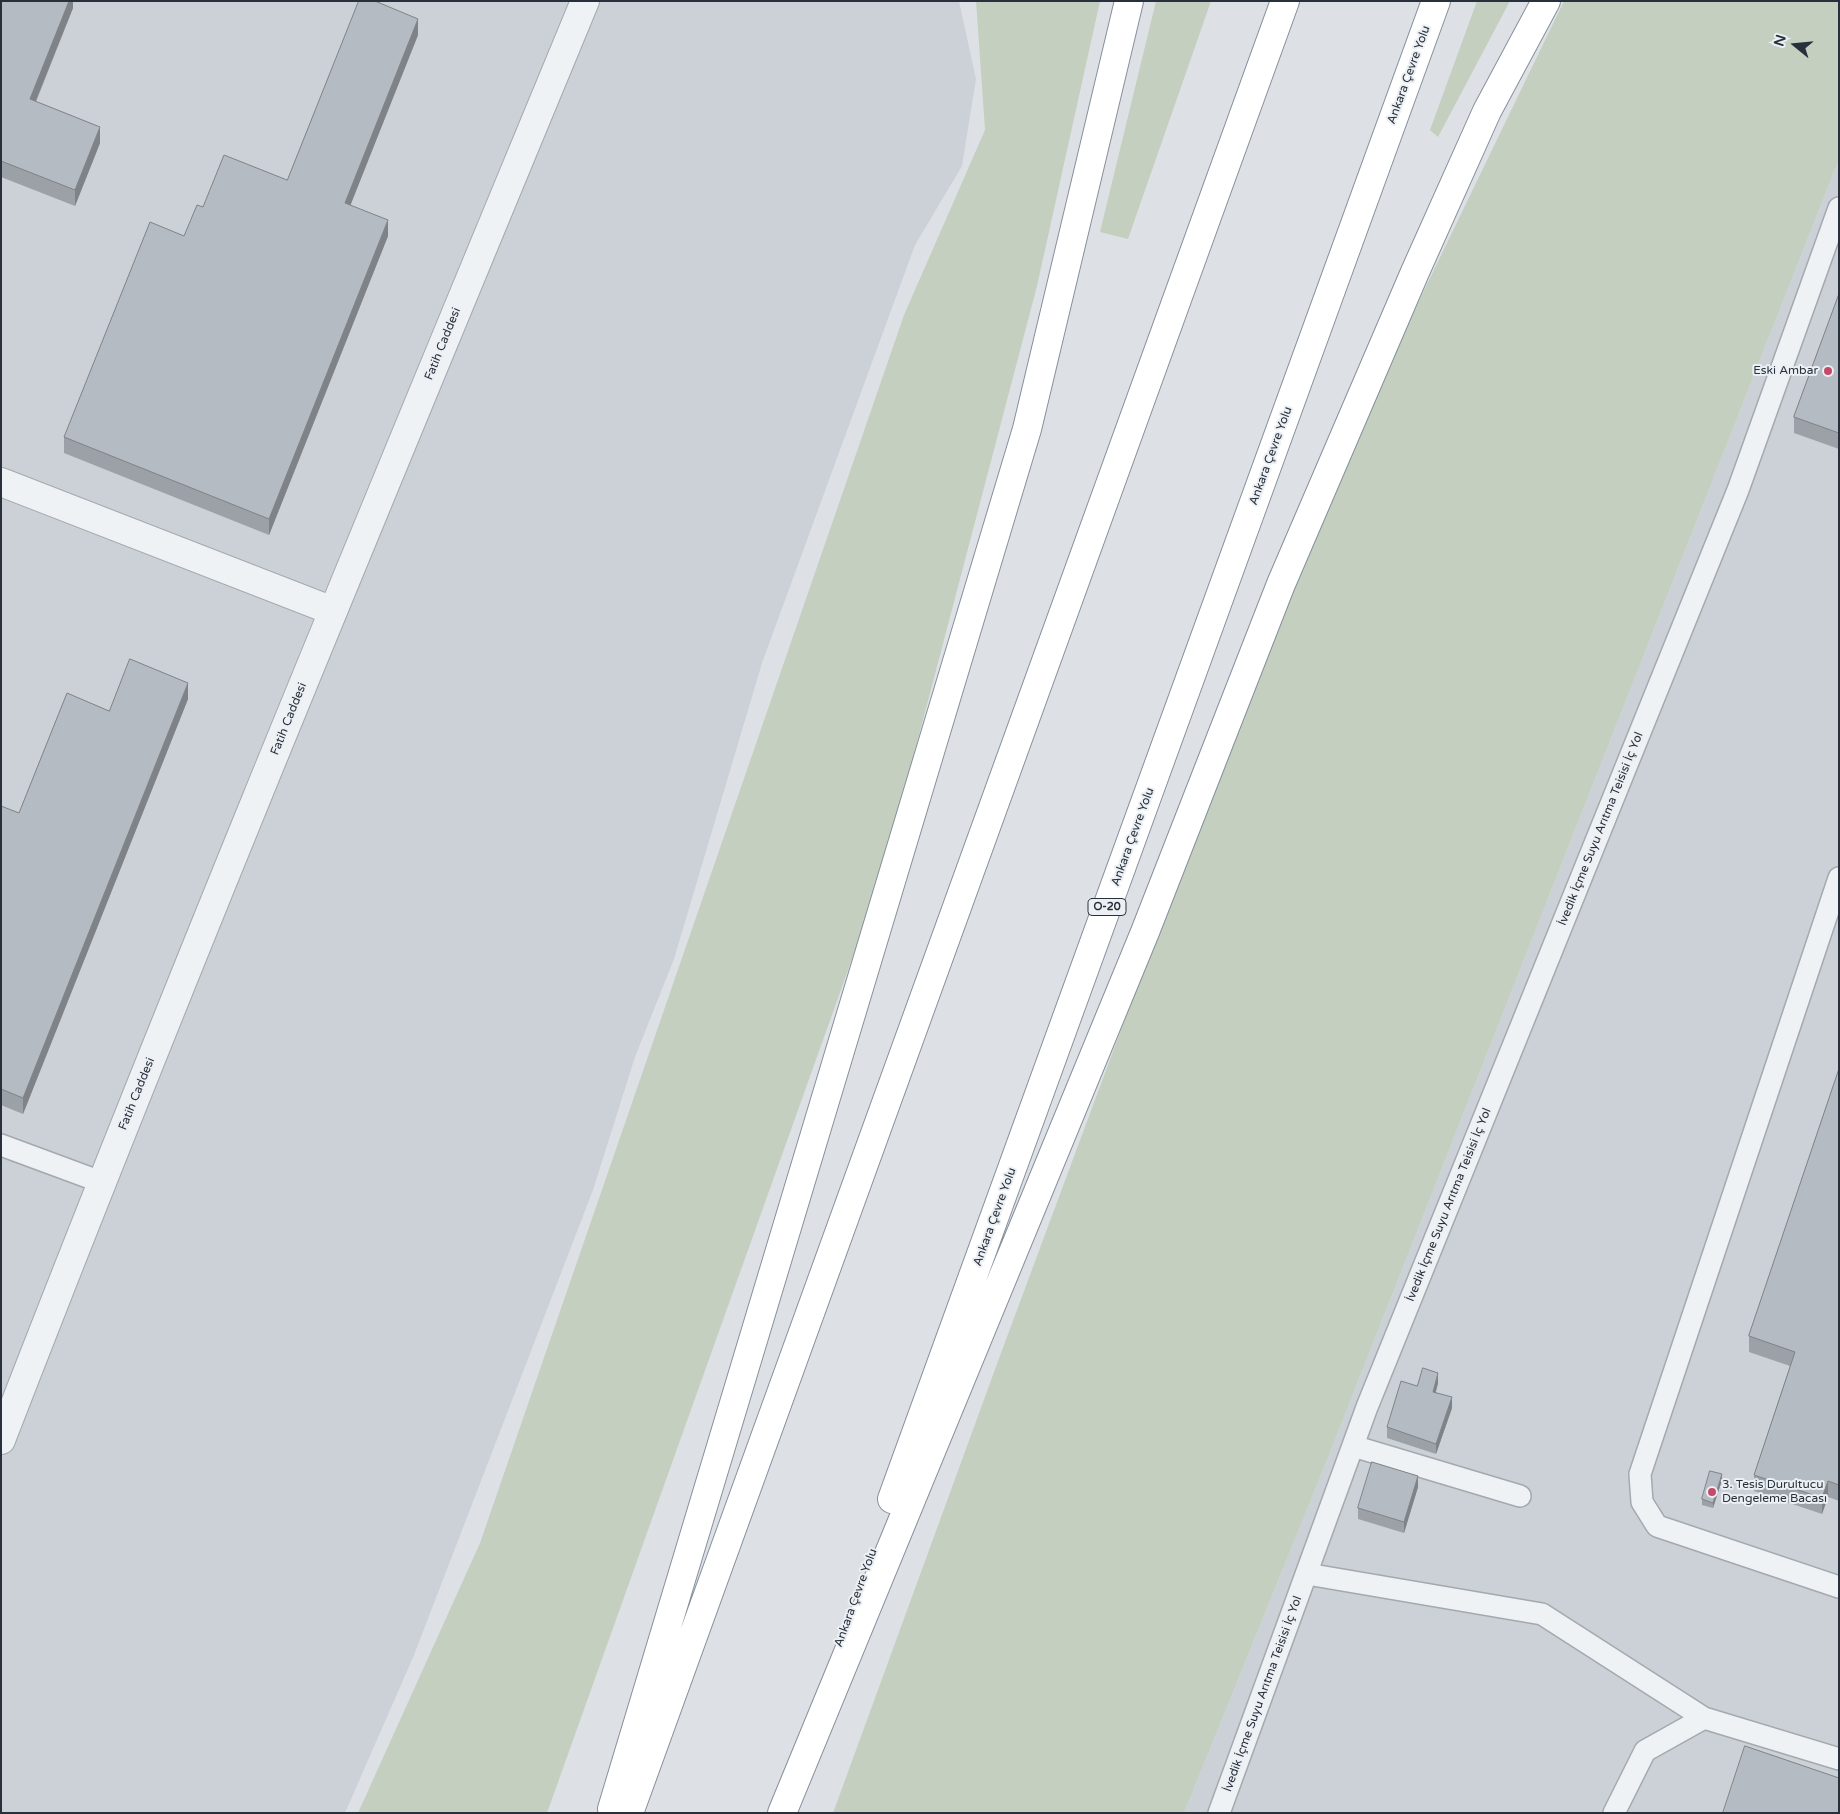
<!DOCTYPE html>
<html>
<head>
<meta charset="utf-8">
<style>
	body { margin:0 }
	#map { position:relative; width:1840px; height:1814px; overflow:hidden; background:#dde1e6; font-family:"Varela Round",sans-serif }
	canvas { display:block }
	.frame { position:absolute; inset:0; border:2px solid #28313b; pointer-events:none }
	.north { position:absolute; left:1770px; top:20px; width:50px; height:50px; -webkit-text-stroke:4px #ecf0f4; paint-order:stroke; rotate:287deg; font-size:14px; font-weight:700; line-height:20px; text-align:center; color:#28313b }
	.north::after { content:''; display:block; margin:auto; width:18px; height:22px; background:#28313b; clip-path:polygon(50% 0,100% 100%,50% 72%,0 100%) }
</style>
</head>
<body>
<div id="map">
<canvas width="1840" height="1814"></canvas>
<div class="frame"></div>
<div class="north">N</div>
</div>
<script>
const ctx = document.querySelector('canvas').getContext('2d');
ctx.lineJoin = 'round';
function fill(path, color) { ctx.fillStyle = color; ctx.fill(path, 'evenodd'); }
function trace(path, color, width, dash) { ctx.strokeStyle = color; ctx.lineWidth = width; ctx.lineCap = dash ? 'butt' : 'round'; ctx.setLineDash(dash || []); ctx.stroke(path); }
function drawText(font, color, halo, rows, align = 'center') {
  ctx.font = font + ' "Varela Round",sans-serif'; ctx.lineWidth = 4; ctx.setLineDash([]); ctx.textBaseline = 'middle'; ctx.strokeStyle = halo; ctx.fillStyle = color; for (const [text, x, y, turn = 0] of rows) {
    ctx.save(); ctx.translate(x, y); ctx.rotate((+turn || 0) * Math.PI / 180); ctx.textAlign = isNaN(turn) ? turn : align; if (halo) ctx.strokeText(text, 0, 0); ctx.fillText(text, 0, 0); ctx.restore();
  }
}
const built = new Path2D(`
	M1 1H959L976 79 962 166 915 245 762 663 674 959 635 1057 593 1190 414 1655 345 1813H1Z
	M1839 159V1813H1184L1329 1455Z`);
const green = new Path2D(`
	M976 1H1100L1037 286 883 872 547 1813H358L480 1543 904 315 985 130Z
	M1156 1H1211L1128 239 1100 232Z
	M1477 1H1510L1438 137 1430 130Z
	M1564 1H1839V159L1329 1455 1184 1813H833L1001 1353 1229 739 1372 398Z`);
const service = new Path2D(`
	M1839 878 1640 1474 1642 1502 1657 1526 1839 1587
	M1 1145 101 1182
	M1353 1446 1520 1496
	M1307 1574 1542 1614 1704 1718 1839 1759
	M1219 1813 1367 1407 1738 490 1839 208
	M1614 1813 1645 1751 1704 1718`);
const minor = new Path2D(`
	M1 482 333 611`);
const tertiary = new Path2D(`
	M1 1440C188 957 387 480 585 1`);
const motorway = new Path2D(`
	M892 1499 1436 1
	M612 1809 1027 429 1129 1
	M629 1813 1285 1
	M782 1813 1145 932 1281 584 1415 272 1487 111 1546 1`);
const wall = new Path2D(`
	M1 1H73V8L36 102 100 143 75 206 1 177Z
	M418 35 350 205 388 236 269 535 64 453V437L203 207 287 180Z
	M1839 294V449L1794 433V417Z
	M188 699 23 1114 1 1105V806L19 813 109 711Z
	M1839 1069V1501L1828 1497 1822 1514 1754 1491V1475L1790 1366 1749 1352V1336Z
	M1438 1383 1436 1392 1452 1408 1436 1454 1387 1438V1427L1417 1386Z
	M1722 1480 1713 1508 1702 1505V1499Z
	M1418 1487 1404 1533 1358 1519V1508Z`);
const shadedWall = new Path2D(`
	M69 1H73V8L30 115V99Z
	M418 19V35L345 219V203Z
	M100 127V143L75 206V190Z
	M388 220V236L269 535V519Z
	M188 683V699L23 1114V1098Z
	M1438 1373V1383L1433 1402V1392Z
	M1452 1397V1408L1436 1454V1444Z
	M1722 1474V1480L1713 1508V1503Z
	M1418 1476V1487L1404 1533V1522Z
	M1828 1481V1497L1822 1514V1498Z`);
const building = new Path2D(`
	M1 1H69L30 99 100 127 75 190 1 161Z
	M359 1H375L418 19 345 203 388 220 269 519 64 437 150 222 184 236 197 205 203 207 224 155 287 180Z
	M1839 294V433L1794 417Z
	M130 659 188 683 23 1098 1 1089V806L19 813 67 693 109 711Z
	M1839 1069V1485L1828 1481 1822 1498 1754 1475 1795 1352 1749 1336Z
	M1423 1368 1438 1373 1433 1392 1452 1397 1436 1444 1387 1427 1401 1381 1417 1386Z
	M1372 1462 1418 1476 1404 1522 1358 1508Z
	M1710 1471 1722 1474 1713 1503 1702 1499Z
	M1745 1746 1839 1778V1813H1723Z`);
const markers = [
	[1828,371,5,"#c34a68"],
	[1712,1492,5,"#c34a68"]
];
const shields = [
	[1107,907,38]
];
const shieldNames = [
	["O-20",1107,907]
];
const streetNames = [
	["Ankara Çevre Yolu",1409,75,-70],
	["Fatih Caddesi",443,344,-68],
	["Ankara Çevre Yolu",1271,456,-70],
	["Fatih Caddesi",289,719,-68],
	["İvedik İçme Suyu Arıtma Teisisi İç Yol",1601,829,-68],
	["Ankara Çevre Yolu",1133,837,-70],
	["Fatih Caddesi",137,1094,-68],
	["İvedik İçme Suyu Arıtma Teisisi İç Yol",1449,1205,-68],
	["Ankara Çevre Yolu",995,1217,-70],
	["Ankara Çevre Yolu",856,1598,-70],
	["İvedik İçme Suyu Arıtma Teisisi İç Yol",1263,1694,-70]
];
const poiNames = [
	["Eski Ambar",1818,371],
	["3. Tesis Durultucu",1722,1485,"left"],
	["Dengeleme Bacası",1722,1499,"left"]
];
fill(built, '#cbd1d7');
fill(green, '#c4cfbf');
trace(service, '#a3a9af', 24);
trace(minor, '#a3a9af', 30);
trace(tertiary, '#a3a9af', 30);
trace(motorway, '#86909b', 30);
trace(service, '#eff2f4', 21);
trace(minor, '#eff2f4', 28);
trace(tertiary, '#eff2f4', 28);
trace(motorway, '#fff', 28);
fill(wall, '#9ca1a7');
fill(shadedWall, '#7f8388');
fill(building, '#b5bbc2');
trace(building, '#7f8388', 1);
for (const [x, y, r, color] of markers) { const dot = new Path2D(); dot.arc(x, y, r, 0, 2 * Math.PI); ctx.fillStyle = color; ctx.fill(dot); trace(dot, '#ecf0f4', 2); }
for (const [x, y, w] of shields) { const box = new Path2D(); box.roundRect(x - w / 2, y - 8.5, w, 17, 4); ctx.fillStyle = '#ecf0f4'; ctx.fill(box); trace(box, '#28313b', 1); }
drawText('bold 11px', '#28313b', null, shieldNames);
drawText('12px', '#28313b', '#ecf0f4', streetNames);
drawText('12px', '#28313b', '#ecf0f4', poiNames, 'right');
</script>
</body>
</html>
